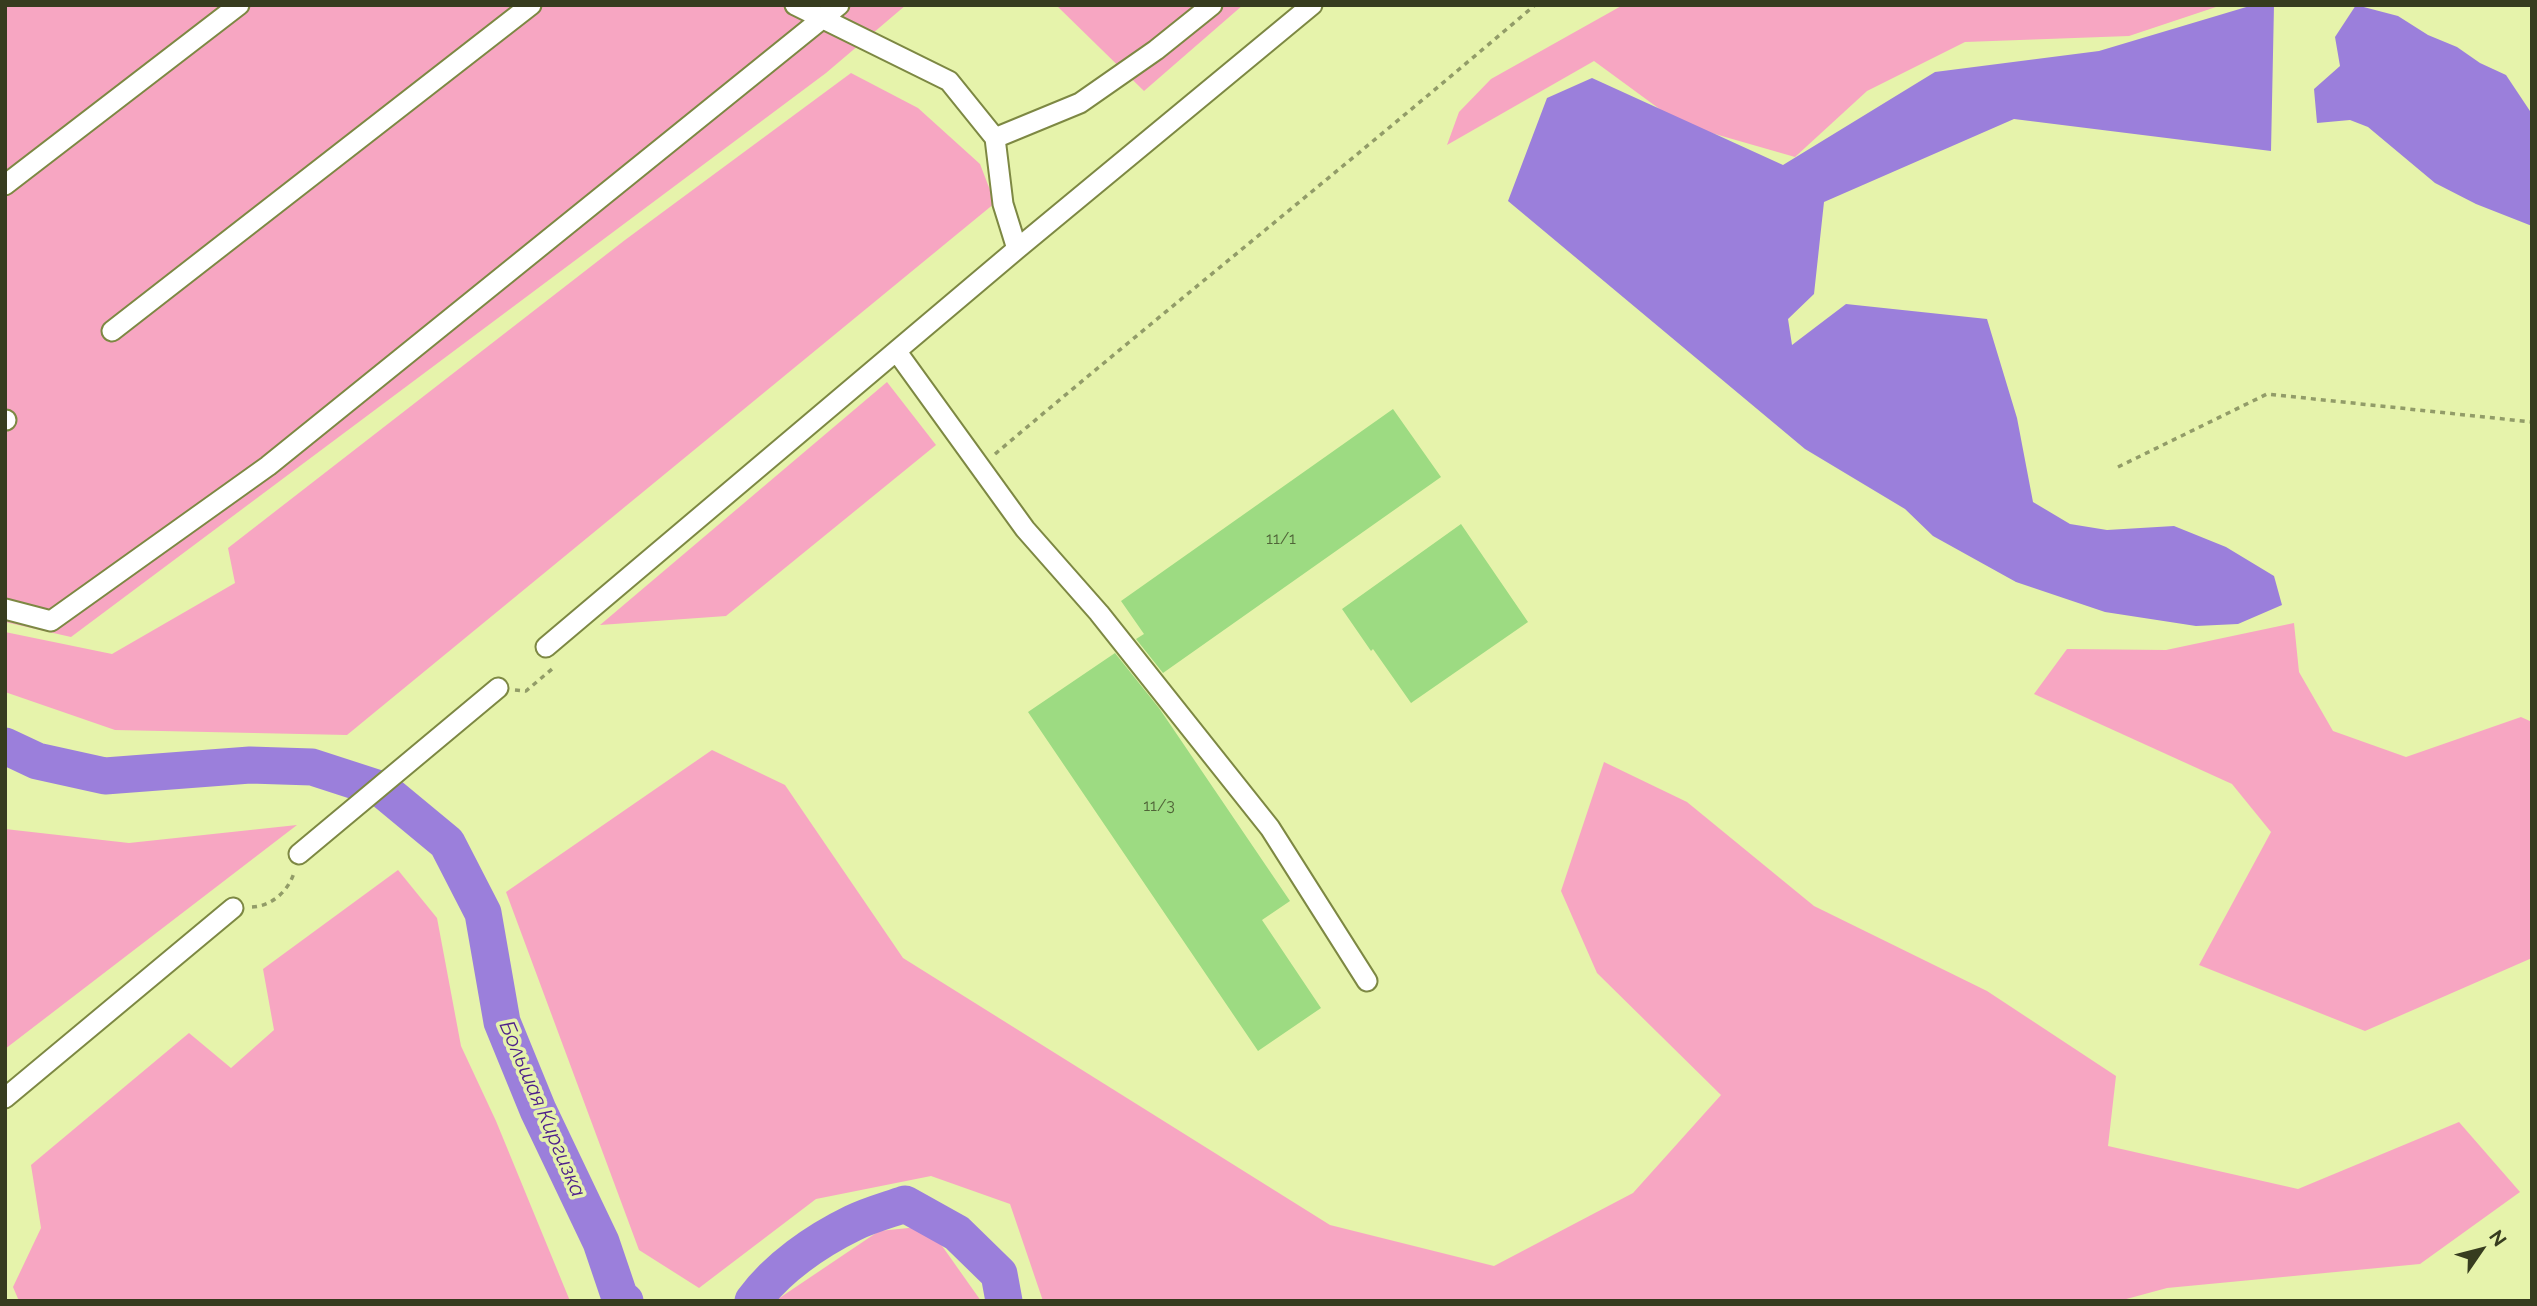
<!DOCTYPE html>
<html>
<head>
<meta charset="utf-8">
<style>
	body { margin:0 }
	#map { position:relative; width:2537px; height:1306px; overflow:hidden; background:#e6f3ab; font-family:Raleway,sans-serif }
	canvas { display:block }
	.frame { position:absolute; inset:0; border:7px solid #373c1f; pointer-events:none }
	.north { position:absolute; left:2446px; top:1215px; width:70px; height:70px; -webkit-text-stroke:5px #e6f3ab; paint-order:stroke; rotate:55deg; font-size:19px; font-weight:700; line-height:28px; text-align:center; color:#373c1f }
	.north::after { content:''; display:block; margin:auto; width:24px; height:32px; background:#373c1f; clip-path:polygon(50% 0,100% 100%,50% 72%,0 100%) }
</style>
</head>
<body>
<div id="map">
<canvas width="2537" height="1306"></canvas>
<div class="frame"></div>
<div class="north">N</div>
</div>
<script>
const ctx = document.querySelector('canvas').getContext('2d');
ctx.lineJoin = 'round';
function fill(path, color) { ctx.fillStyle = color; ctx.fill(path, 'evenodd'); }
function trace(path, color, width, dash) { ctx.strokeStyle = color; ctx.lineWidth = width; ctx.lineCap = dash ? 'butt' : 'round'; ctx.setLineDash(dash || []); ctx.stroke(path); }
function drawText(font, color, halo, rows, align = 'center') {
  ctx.font = font + ' Raleway,sans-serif'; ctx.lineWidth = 7; ctx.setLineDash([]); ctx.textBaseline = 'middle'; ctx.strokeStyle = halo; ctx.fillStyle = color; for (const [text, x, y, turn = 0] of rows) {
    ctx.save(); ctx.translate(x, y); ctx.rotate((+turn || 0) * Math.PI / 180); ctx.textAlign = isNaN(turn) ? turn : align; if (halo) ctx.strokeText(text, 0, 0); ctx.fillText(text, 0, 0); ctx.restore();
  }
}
const green = new Path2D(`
	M5 5H906L826 73 71 637 5 622Z
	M1056 5H1243L1144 91Z
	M1623 5H2222L2129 36 1965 42 1867 91 1795 157 1680 124 1594 61 1447 145 1459 112 1491 79Z
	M851 73 918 108 980 164 995 203 347 735 115 730 5 692V632L112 654 235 583 228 548 625 240Z
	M887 382 936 445 726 616 600 625Z
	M2294 623 2299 672 2333 731 2406 757 2521 717 2532 722V958L2365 1031 2199 965 2271 832 2232 784 2034 694 2067 649 2166 650Z
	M712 750 785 785 903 958 1330 1225 1494 1266 1633 1193 1721 1095 1597 973 1561 891 1604 762 1687 802 1814 906 1987 991 2116 1076 2108 1146 2298 1189 2459 1122 2520 1192 2420 1264 2167 1288 2119 1301H1043L1010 1204 931 1176 816 1199 699 1288 639 1250 506 892Z
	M297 825 5 1049V829L129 843Z
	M398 870 437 918 461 1046 496 1121 570 1301H19L13 1287 41 1228 31 1165 189 1033 231 1068 274 1030 263 969Z
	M928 1226 981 1301H775L879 1231Z`);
const water = new Path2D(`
	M2253 5H2274L2271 151 2014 119 1824 202 1814 294 1788 319 1792 345 1846 304 1987 319 2017 418 2033 502 2070 524 2107 530 2174 526 2226 547 2274 576 2282 605 2238 624 2196 626 2105 612 2016 582 1933 536 1905 509 1805 449 1508 201 1547 98 1592 78 1783 165 1935 72 2099 51Z
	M2356 5 2398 16 2428 35 2457 47 2480 63 2506 75 2532 114V226L2476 204 2435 183 2368 127 2350 120 2317 123 2314 89 2340 66 2335 37Z`);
const river = new Path2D(`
	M5 746 37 761 105 776 250 765 312 767 383 790 447 843 483 913 502 1022 538 1110 601 1242 620 1298 625 1301
	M753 1301C777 1268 816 1241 853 1223 869 1215 888 1210 905 1204L957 1233 999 1274 1004 1301`);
const building = new Path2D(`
	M1393 409 1441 477 1163 673 1136 639 1144 634 1121 601Z
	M1461 524 1528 622 1411 703 1373 649 1371 651 1342 609Z
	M1115 653 1159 708 1290 901 1262 920 1321 1008 1258 1051 1028 712Z`);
const path = new Path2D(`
	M995 454C1174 303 1357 157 1535 5
	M2118 467 2267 394 2532 422
	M515 690 526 691 552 669 551 666
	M252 907C272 906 288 891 294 873`);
const minor = new Path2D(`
	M795 5 949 81 995 138 1003 204 1017 249
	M995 138 1080 103 1156 50 1212 5
	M5 185 239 5
	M112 331 531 5
	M897 352 1025 529 1099 613 1270 828 1367 981
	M5 420H6
	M5 609 51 621 268 466 839 5
	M546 647 1017 249 1312 5
	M299 854 498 688
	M5 1098 233 908`);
const numberNames = [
	["11/1",1281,539],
	["11/3",1159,806]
];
const waterNames = [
	["Большая Киргизка",542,1109,67]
];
fill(green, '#f7a6c2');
fill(water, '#9b7fdb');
trace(river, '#9b7fdb', 37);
fill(building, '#9ddb82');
trace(minor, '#7d8843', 23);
trace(path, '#929c68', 3.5, [5, 5]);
trace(minor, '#fff', 19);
drawText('16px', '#506438', null, numberNames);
drawText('italic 21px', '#4c1e8a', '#e6f3ab', waterNames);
</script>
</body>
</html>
